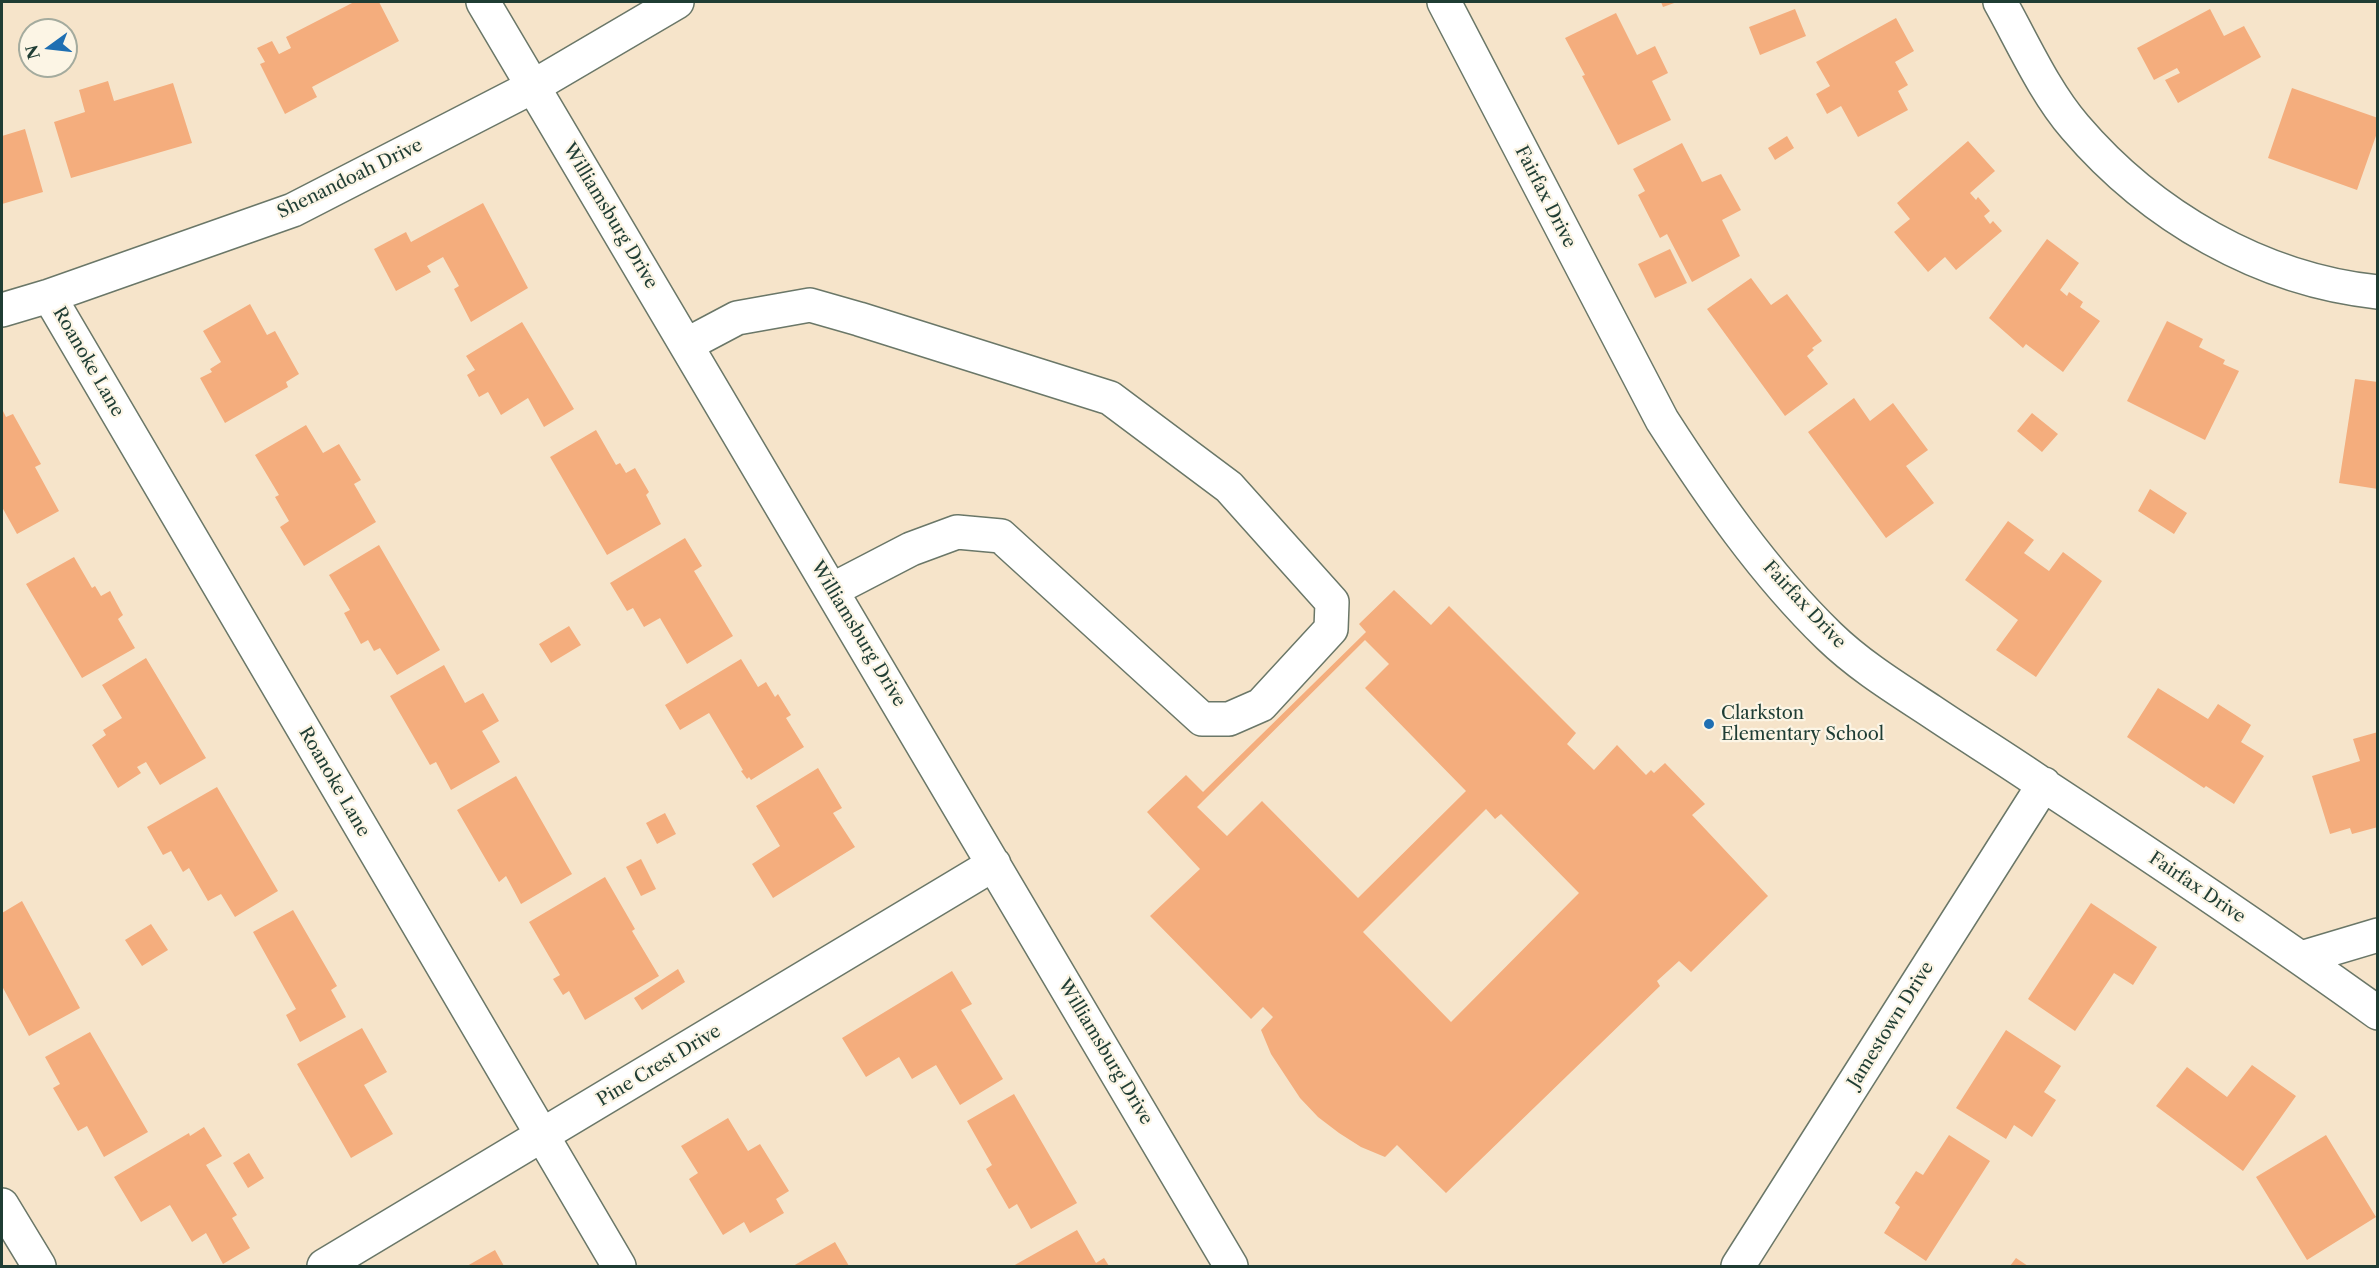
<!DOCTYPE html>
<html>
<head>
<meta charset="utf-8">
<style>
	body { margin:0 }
	#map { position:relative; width:2379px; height:1268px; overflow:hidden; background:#f6e4ca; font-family:"Libre Caslon Text",serif }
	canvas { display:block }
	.frame { position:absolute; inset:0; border:3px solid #1f3d34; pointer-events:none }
	.north { position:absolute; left:18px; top:18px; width:60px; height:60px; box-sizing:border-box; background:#fcf5e5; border:2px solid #a4ab9e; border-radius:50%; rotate:255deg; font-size:16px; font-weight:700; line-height:24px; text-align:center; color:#1f3d34 }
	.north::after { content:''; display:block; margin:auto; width:21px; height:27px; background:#1f6fb2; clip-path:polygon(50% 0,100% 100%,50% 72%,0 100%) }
</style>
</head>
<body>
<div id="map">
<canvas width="2379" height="1268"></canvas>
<div class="frame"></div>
<div class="north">N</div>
</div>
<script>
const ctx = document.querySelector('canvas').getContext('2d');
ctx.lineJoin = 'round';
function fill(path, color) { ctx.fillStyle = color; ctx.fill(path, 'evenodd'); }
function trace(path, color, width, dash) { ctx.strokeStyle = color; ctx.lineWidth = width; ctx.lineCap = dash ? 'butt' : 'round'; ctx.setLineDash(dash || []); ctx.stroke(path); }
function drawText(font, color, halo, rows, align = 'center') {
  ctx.font = font + ' "Libre Caslon Text",serif'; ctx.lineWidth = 4.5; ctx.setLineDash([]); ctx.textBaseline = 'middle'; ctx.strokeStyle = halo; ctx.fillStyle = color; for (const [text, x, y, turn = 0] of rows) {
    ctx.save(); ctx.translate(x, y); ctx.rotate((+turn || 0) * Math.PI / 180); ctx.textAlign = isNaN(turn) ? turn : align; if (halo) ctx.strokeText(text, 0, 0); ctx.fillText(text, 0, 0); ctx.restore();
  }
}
const building = new Path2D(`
	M354 2H379L399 41 312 87 317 97 285 114 260 64 265 62 257 48 272 41 279 54 291 48 286 37Z
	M1661 2H1677L1663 7Z
	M1795 9 1806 36 1760 55 1749 27Z
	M2210 9 2224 36 2244 26 2261 57 2178 103 2165 80 2180 73 2177 68 2154 80 2137 48Z
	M1616 13 1637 55 1655 46 1668 73 1652 81 1671 120 1618 145 1582 76 1585 75 1565 38Z
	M1896 18 1914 51 1895 62 1908 85 1898 91 1908 110 1858 137 1841 106 1827 114 1816 94 1830 86 1816 62Z
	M108 81 114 101 173 83 192 143 71 178 54 122 85 112 79 90Z
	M2292 88 2378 118V130L2357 190 2268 158Z
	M25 129 43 192 2 204V136Z
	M1787 136 1794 148 1775 160 1768 148Z
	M1968 141 1995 171 1970 193 1976 200 1978 197 1990 211 1984 216 1990 224 1993 221 2002 231 1956 270 1945 257 1928 272 1894 232 1910 219 1897 203Z
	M1682 143 1702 182 1721 174 1741 210 1722 220 1740 256 1692 282 1667 234 1660 238 1638 195 1645 191 1633 169Z
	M483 203 528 288 471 322 454 289 459 286 443 257 427 266 431 272 396 291 374 249 406 232 411 242Z
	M2047 239 2079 263 2060 290 2067 296 2069 292 2083 302 2080 307 2100 321 2063 372 2026 344 2023 348 1989 318Z
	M1670 249 1687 283 1655 298 1638 264Z
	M1751 278 1771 305 1787 294 1822 341 1812 348 1814 350 1807 356 1828 384 1785 416 1707 309Z
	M250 304 267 335 275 331 299 374 286 382 288 387 225 423 200 378 212 372 210 369 221 362 203 331Z
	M2167 321 2203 339 2199 347 2225 360 2223 364 2239 371 2205 440 2127 401Z
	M522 322 574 409 544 427 528 398 501 415 488 392 479 397 467 375 475 370 466 356Z
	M2355 379 2378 382V489L2339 483Z
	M1854 398 1870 421 1893 403 1928 450 1906 466 1934 503 1886 538 1808 432Z
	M2 409 6 417 13 414 41 464 35 467 59 511 17 534 2 507Z
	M2032 413 2058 434 2042 452 2017 431Z
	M306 425 323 453 339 444 361 480 354 484 376 522 304 566 280 527 289 521 275 497 279 495 255 455Z
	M596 430 616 465 620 463 626 473 635 468 649 492 646 495 661 524 607 555 550 457Z
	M2150 489 2187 513 2174 534 2138 511Z
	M2008 521 2034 540 2024 553 2049 571 2063 552 2102 581 2036 677 1996 650 2018 620 1965 580Z
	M685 538 702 566 694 571 733 636 687 664 660 618 644 627 633 608 627 611 610 583Z
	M379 545 440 650 397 675 380 648 374 651 368 640 361 644 344 613 350 610 329 575Z
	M74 557 92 588 95 586 101 596 110 591 123 615 118 619 135 648 82 678 26 584Z
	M1394 590 1431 625 1449 606 1576 733 1567 744 1594 770 1617 745 1646 775 1651 770 1654 773 1665 763 1705 804 1692 815 1768 896 1691 972 1679 961 1657 981 1660 986 1446 1193 1397 1145 1385 1157 1361 1147 1339 1133 1318 1117 1300 1098 1271 1054 1261 1030 1273 1017 1263 1007 1251 1019 1150 916 1200 869 1147 812 1186 775 1203 792 1366 632 1359 624ZM1365 640 1389 664 1365 688 1466 791 1358 898 1262 801 1227 836 1197 807ZM1486 809 1495 819 1501 814 1579 893 1451 1022 1363 932Z
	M569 626 581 645 551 663 539 644Z
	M146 658 206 758 160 785 146 762 137 767 141 773 118 788 92 745 106 735 103 730 122 718 102 685Z
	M741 659 758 687 766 682 775 697 778 694 791 715 786 718 804 747 751 780 749 777 747 779 741 771 743 770 709 713 680 730 665 705Z
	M444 665 465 703 483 693 499 721 482 731 500 762 451 790 436 762 430 765 390 696Z
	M2158 688 2208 719 2218 704 2251 725 2241 742 2264 756 2234 804 2206 786 2204 788 2127 737Z
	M2378 732V827L2352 834 2350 828 2330 834 2312 776 2360 761 2353 739Z
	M818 768 842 808 833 813 855 847 773 898 752 864 780 846 756 806Z
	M516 776 572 874 521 904 506 876 499 882 457 810Z
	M217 787 278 891 235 917 221 894 208 901 189 868 183 872 171 851 163 855 147 827Z
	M665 813 676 834 657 844 646 823Z
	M641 859 656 889 641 896 626 867Z
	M605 877 635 929 632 931 659 976 585 1020 569 991 563 995 553 979 560 975 529 922Z
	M22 901 80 1008 29 1036 2 986V913Z
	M2091 903 2157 947 2133 985 2114 973 2075 1031 2028 999Z
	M293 910 337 986 331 990 346 1017 300 1042 286 1015 296 1009 253 932Z
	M151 924 168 950 142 966 125 940Z
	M678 969 685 982 642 1010 634 998Z
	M952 971 972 1004 961 1010 1003 1079 960 1105 936 1065 912 1079 899 1057 866 1077 842 1038Z
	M362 1028 387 1072 364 1085 393 1134 351 1158 297 1064Z
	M2006 1030 2061 1066 2044 1092 2056 1100 2032 1137 2014 1125 2006 1139 1956 1108Z
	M90 1032 148 1132 104 1157 87 1126 78 1131 53 1088 60 1084 45 1057Z
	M2252 1065 2296 1096 2243 1171 2156 1106 2187 1067 2227 1097Z
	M1014 1094 1077 1203 1031 1229 1017 1204 1009 1209 986 1169 992 1165 967 1121Z
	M728 1118 748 1151 760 1144 789 1191 776 1199 784 1213 750 1233 744 1222 723 1235 689 1179 698 1173 681 1146Z
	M204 1127 222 1156 206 1165 237 1215 232 1218 250 1248 223 1264 206 1233 192 1242 170 1205 141 1222 114 1177 189 1133 190 1136Z
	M1949 1135 1990 1161 1926 1261 1884 1233 1900 1207 1895 1203 1916 1171 1923 1175Z
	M2326 1135 2376 1217 2307 1260 2256 1177Z
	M249 1153 264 1178 248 1188 233 1163Z
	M1077 1230 1096 1263 1104 1258 1109 1266H1013Z
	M835 1242 849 1266H793Z
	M495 1250 504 1266H467Z
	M2016 1258 2028 1266H2010Z`);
const minor = new Path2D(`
	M483 2 1231 1266
	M1444 2 1662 420C1711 496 1763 572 1829 636 1860 666 1896 688 1931 711 1968 736 2006 759 2042 784 2155 858 2268 934 2378 1013
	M2000 2C2023 43 2044 91 2075 127 2151 216 2261 280 2378 292
	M49 296 619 1266
	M2 310 49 296 293 210 534 86 677 2
	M686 345 737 318 810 305 859 319 1110 398 1229 487 1332 602 1331 629 1261 705 1229 719H1202L1001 536 957 532 911 549 832 590
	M2301 958 2378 935
	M2 1205 39 1266
	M324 1266 994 864
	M1738 1266 2044 784`);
const markers = [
	[1709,724,6,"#1f6fb2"]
];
const streetNames = [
	["Shenandoah Drive",350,179,-26],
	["Fairfax Drive",1545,197,63],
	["Williamsburg Drive",610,216,59],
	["Roanoke Lane",88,362,60],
	["Fairfax Drive",1804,605,47],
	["Williamsburg Drive",858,634,59],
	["Roanoke Lane",334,782,60],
	["Fairfax Drive",2197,888,34],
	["Jamestown Drive",1891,1025,-58],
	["Williamsburg Drive",1105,1052,59],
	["Pine Crest Drive",659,1066,-31]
];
const poiNames = [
	["Clarkston",1721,714],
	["Elementary School",1721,735]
];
fill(building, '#f4ad7d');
trace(minor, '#6a7768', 36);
trace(minor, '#fff', 33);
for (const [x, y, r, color] of markers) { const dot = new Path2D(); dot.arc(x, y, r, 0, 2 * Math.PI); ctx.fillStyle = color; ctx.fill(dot); trace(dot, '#fcf5e5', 2); }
drawText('18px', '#1f3d34', '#fcf5e5', streetNames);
drawText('18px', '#1f3d34', '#fcf5e5', poiNames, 'left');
</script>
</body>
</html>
